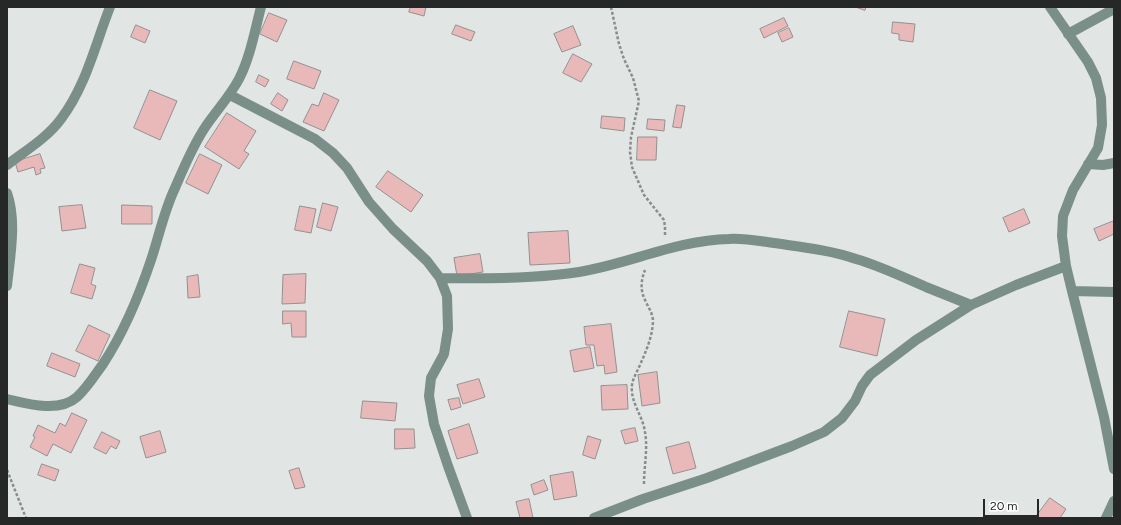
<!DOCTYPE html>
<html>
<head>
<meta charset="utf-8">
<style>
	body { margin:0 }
	#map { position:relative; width:1121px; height:525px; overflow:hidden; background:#e1e5e4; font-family:Figtree,sans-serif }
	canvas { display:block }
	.frame { position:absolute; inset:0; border:8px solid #262827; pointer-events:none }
	.scale { position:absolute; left:983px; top:499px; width:56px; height:18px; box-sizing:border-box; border:2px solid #262827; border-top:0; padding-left:5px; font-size:12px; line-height:14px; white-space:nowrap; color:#262827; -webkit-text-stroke:3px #fff; paint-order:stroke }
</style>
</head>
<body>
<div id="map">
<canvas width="1121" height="525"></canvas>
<div class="frame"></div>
<div class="scale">20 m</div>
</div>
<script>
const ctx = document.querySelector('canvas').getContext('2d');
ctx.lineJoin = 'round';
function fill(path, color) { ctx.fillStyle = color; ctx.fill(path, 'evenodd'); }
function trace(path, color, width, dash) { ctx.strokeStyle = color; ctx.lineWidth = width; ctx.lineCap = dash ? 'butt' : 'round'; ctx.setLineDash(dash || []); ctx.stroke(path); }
const building = new Path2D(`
	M411 7H426L424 16 409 12Z
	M856 7H866L865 10Z
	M269 13 287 20 277 42 260 34Z
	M784 18 788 26 764 38 760 29Z
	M893 22 915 24 913 42 899 40V34L892 33Z
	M136 25 150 31 145 43 131 37Z
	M456 25 475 32 471 41 452 34Z
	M573 26 581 45 562 52 554 34Z
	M789 28 793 37 782 42 778 33Z
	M573 54 592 64 581 82 563 73Z
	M294 61 321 71 314 89 287 79Z
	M259 75 269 80 265 87 256 82Z
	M150 90 177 101 160 140 134 128Z
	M278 93 288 100 282 111 271 104Z
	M324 93 339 100 324 131 303 122 312 104 318 106Z
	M677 105 685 106 681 128 673 127Z
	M227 113 256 131 244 151 249 154 239 169 205 147Z
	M602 116 625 118 624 131 601 128Z
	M648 119 665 120 664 131 647 129Z
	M638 137H657L656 160H637Z
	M40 154 45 168 40 169 41 173 36 175 34 167 18 172 15 162Z
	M200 154 222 165 208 194 186 183Z
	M388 171 423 195 411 212 376 187Z
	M323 203 338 207 331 231 317 227Z
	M82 205 86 228 62 231 59 207Z
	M122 205 152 206V224H122Z
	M300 206 316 209 311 233 295 230Z
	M1024 209 1030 223 1009 232 1003 218Z
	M1114 221V234L1099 241 1094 229Z
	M568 231 570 263 530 265 528 233Z
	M480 254 483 272 457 276 454 258Z
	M80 264 95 268 91 284 96 286 92 299 71 293Z
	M306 274 305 303 282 304 283 275Z
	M198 275 200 297 188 298 187 277Z
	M283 311H306V337H292L291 323 283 324Z
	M849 311 885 319 877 356 840 347Z
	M611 324 617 372 605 374 604 365 597 366 594 345H586L584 327Z
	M89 325 110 335 98 361 76 351Z
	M590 347 594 368 574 372 570 351Z
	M52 353 80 364 75 377 47 366Z
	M657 372 660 403 642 406 638 375Z
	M479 379 485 397 463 404 457 385Z
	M627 385 628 409 602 410 601 386Z
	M459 398 461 407 451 410 448 400Z
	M363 401 397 403 395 421 361 418Z
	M72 413 87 420 71 453 53 444 47 456 30 447 35 437 33 436 38 425 55 433 60 423 65 426Z
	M469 424 478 453 457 459 448 431Z
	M635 428 638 441 625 444 621 431Z
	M395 429H414L415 448 395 449Z
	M160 431 166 452 146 458 140 437Z
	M102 432 120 441 116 449 111 446 106 454 94 448Z
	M588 436 601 440 595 459 583 455Z
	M689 442 696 468 673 474 666 448Z
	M42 464 59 470 55 481 38 475Z
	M299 468 305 487 295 489 289 471Z
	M573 472 577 496 554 500 550 476Z
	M544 480 548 490 534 495 531 485Z
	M1050 498 1066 509 1060 518H1035Z
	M529 499 533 518H520L516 502Z`);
const path = new Path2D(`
	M611 7 619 44 624 59 633 78 639 101 631 137 630 152 632 167 644 195 664 220 665 227V235
	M7 470 26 518
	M644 484C644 466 648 449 645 432 643 416 630 402 632 385 633 378 637 372 640 365 646 351 652 338 653 322 653 313 648 307 645 300 640 290 641 280 645 270`);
const minor = new Path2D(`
	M1050 7 1088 62 1096 78 1101 98 1102 125 1098 148 1073 190 1063 216 1062 236 1066 266 1072 291 1104 417 1114 469
	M1068 34 1114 9
	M230 95 315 139 333 153 347 168 369 202 393 229 427 261 440 278 447 296 448 329 444 354 431 378 429 396 434 424 448 466 467 518
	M1088 164 1103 165 1114 163
	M7 165C25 151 47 138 61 119 86 86 95 45 110 7
	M7 193C17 221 10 257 7 286
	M440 278C486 279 533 279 579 272 629 264 677 240 729 239 743 238 759 241 774 243 801 247 830 250 856 259 880 266 903 277 926 287 941 293 956 299 971 305
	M1072 291 1114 292
	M7 399C28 404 59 413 77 397 87 388 95 375 103 364 124 332 139 296 151 260 159 236 164 211 175 188 184 167 193 145 206 126 217 110 230 96 239 79 250 58 255 30 261 7
	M594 518 643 499 707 478 792 446 824 432 842 418 855 401 862 386 870 375 916 340 971 305 1016 285 1066 266
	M1106 518 1114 501`);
fill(building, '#e9b9b9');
trace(building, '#949090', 1);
trace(path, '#8a8d8c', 2.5, [3, 2]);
trace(minor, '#7b8f89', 10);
</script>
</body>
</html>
